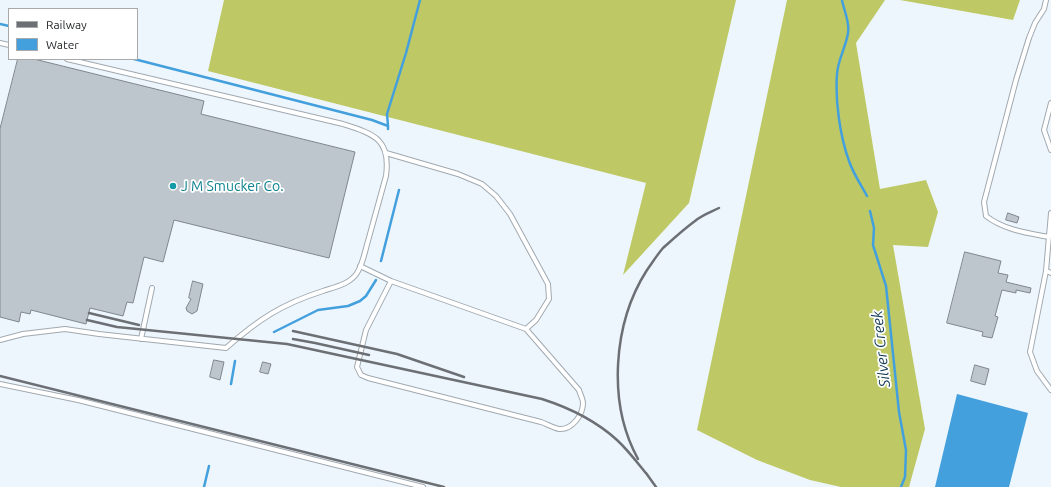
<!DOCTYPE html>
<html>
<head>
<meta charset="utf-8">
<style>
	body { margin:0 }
	#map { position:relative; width:1051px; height:487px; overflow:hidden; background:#eef6fd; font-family:Ubuntu,sans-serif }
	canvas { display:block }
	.legend { position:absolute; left:8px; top:8px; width:130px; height:52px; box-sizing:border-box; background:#fff; border:1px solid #a8a9aa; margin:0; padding:5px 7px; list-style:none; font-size:12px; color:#26292b }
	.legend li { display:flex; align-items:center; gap:8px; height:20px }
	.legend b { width:20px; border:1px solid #a8a9aa }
</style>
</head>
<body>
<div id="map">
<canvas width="1051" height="487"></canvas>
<ul class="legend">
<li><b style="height:5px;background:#6c7074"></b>Railway</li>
<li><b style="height:11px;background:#43a0dd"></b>Water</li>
</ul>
</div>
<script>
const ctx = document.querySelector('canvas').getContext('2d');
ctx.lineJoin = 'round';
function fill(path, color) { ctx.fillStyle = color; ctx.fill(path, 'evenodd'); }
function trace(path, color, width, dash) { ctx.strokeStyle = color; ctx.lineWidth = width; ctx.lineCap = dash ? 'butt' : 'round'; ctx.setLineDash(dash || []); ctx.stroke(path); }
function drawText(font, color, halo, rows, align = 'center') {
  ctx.font = font + ' Ubuntu,sans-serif'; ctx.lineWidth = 3.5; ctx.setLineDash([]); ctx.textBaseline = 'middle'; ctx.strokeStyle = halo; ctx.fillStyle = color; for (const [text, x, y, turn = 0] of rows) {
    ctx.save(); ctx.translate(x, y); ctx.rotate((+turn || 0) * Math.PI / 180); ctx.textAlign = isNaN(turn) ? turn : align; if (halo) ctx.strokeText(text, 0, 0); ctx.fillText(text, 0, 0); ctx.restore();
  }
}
const forest = new Path2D(`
	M224 0H736L689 203 623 275 646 183 208 71Z
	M787 0H885L856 43 880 189 926 180 938 212 928 247 893 245 925 429 909 487H841L810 480 757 460 697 430Z
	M900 0H1020L1013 20Z`);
const water = new Path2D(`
	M957 394 1028 413 1009 487H935Z`);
const stream = new Path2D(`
	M842 0C844 11 850 22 848 33 846 47 838 59 837 74 835 101 840 136 849 161 853 173 861 185 867 196
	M0 24 9 26
	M134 59 372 120 388 126V129
	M388 126 387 114 406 53 420 0
	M870 211 874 228 873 245 886 286 899 412 906 450 905 477 901 487
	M381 261 399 190
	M274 332 318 310 348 306 360 301 366 296 376 280
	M231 384 235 361
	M204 487 209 466`);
const building = new Path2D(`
	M18 59H34L204 101 201 114 355 152 329 258 174 220 163 262 144 257 133 303 127 302 123 316 90 308 86 324 31 310 30 314 21 312 19 322 0 317V129Z
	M1008 213 1019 217 1017 223 1006 220Z
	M965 252 1001 261 998 273 1008 275 1006 282 1031 288 1030 293 1016 290V293L1002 290 995 316 998 317 992 338 982 336 983 332 947 323Z
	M193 281 203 284 197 311 192 314 187 311 186 308 191 299 189 298Z
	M214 360 224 362 220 380 210 377Z
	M263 362 271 364 268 374 260 372Z
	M975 365 989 369 985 385 971 381Z`);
const service = new Path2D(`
	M1046 0 1044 9 1035 23 1029 38 1016 80 984 202 986 216C1004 230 1027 233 1049 237
	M0 43 9 45
	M1051 103 1044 130 1051 150
	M360 266 391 281 526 329 536 320 549 299 548 284 510 214 496 196 482 184 458 174 386 153
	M1046 271 1051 213
	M1051 273 1046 271 1030 352 1037 371 1051 390
	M391 281 366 330 357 367 361 375 368 378 541 422C547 424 553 428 559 429 572 430 583 415 583 403 583 399 580 394 579 390L526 329
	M141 339 152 288
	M0 340 23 334 65 329 99 334 226 348C259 319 282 304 323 291 335 287 350 284 357 273 363 264 365 251 368 241 374 219 380 198 386 176 391 139 374 134 343 124L67 59
	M0 384 78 400 423 487`);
const rail = new Path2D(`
	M89 313 139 325
	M87 320 117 327 287 344 542 399C570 408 595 420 617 440 629 451 639 465 649 477
	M293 331 397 354 464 377
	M293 339 315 343 369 355
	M0 376 444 487
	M638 459C607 403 613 323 647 270 652 263 657 255 663 248 673 239 684 229 695 221 702 215 711 212 719 208
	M646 473 656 487`);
const markers = [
	[173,186,4,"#0f9aa8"]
];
const cultureNames = [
	["J M Smucker Co.",181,186]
];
const waterNames = [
	["Silver Creek",881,349,-96]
];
fill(forest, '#bec965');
fill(water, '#43a0dd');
trace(stream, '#43a0dd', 2.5);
fill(building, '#bdc6cc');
trace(building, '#7f878d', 1);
trace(service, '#a1a9b0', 6);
trace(service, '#fff', 4);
trace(rail, '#6c7074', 2.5);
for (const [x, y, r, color] of markers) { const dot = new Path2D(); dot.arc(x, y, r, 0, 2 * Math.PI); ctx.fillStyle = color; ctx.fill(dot); trace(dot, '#fff', 1.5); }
drawText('14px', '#0d838f', '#fff', cultureNames, 'left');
drawText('italic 15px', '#163d56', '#fff', waterNames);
</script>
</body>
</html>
